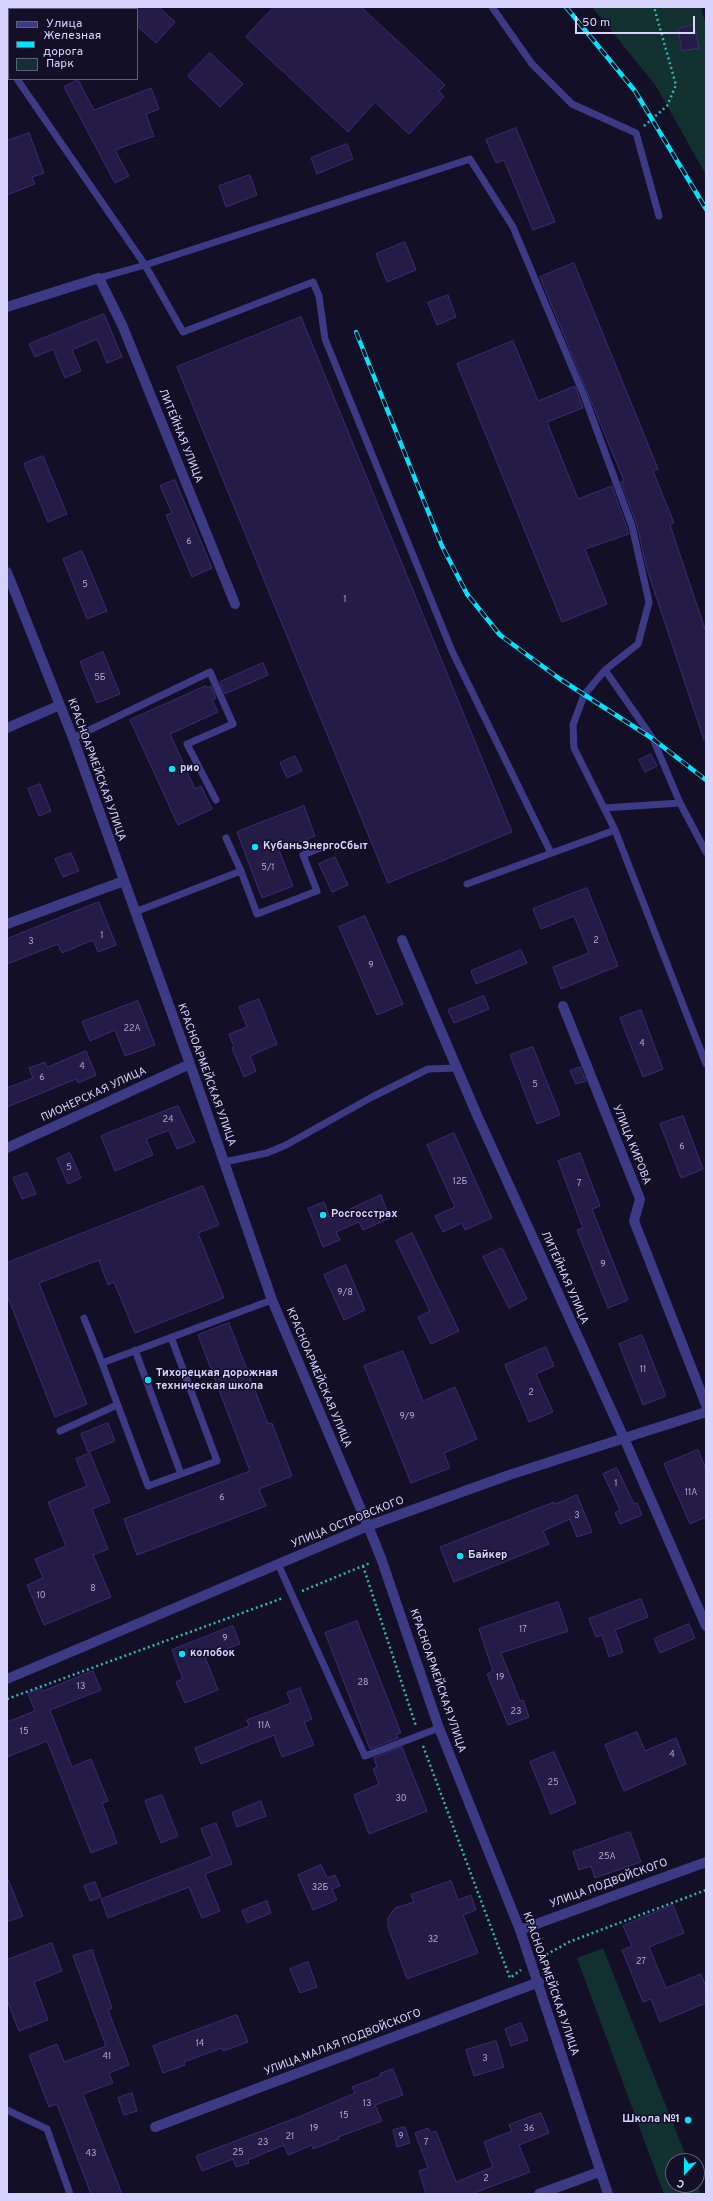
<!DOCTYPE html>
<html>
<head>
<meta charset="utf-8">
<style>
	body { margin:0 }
	#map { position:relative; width:713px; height:2201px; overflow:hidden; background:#130f26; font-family:Overpass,sans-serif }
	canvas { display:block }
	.frame { position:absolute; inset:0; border:8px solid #d9d4ff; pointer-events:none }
	.legend { position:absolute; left:8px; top:8px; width:130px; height:72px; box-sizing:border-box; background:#130f26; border:1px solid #625e7d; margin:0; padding:5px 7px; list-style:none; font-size:12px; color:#d9d4ff }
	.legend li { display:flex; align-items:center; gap:8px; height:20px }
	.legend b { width:20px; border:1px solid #625e7d }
	.north { position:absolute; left:665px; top:2153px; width:40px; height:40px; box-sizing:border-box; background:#130f26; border:1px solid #625e7d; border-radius:50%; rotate:202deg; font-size:11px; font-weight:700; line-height:16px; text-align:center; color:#d9d4ff }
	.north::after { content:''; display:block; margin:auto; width:14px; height:18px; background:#00e5ff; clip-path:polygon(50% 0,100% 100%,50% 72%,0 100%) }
	.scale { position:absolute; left:575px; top:16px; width:120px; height:18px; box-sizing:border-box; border:2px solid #d9d4ff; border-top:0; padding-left:5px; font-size:12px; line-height:14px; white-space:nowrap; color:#d9d4ff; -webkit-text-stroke:3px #130f26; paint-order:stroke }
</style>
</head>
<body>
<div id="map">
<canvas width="713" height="2201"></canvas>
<div class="frame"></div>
<ul class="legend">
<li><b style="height:5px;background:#3d3a85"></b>Улица</li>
<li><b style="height:5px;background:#00e5ff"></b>Железная дорога</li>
<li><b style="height:11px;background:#12302f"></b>Парк</li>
</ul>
<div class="north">С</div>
<div class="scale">50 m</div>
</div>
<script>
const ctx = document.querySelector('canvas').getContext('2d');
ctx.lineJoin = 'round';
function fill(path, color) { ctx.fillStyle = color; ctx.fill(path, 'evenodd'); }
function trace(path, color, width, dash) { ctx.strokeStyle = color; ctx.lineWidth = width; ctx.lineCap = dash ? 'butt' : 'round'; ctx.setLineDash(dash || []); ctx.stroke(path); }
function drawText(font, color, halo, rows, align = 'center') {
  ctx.font = font + ' Overpass,sans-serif'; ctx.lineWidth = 3; ctx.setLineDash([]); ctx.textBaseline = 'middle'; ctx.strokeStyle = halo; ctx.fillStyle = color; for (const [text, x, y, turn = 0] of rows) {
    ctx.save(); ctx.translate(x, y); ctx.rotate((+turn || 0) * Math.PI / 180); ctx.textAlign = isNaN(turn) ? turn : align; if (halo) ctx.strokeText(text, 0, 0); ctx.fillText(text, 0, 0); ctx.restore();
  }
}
const green = new Path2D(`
	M592 7H701L706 26V175L656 86Z
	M603 1948 688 2161H673V2185L697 2184 701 2194H664L577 1958Z`);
const building = new Path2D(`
	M137 7H159L175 22 156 43 137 26Z
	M274 7H361L445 85 439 91 444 97 409 134 375 102 348 132 246 37Z
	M694 25 699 48 682 51 678 29Z
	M210 53 243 84 220 107 188 76Z
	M78 80 94 110 151 88 159 109 146 114 154 136 115 150 129 176 115 183 64 87Z
	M516 128 555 222 533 230 504 160 496 163 486 140Z
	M29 133 44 173 32 177 35 184 7 195V141Z
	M347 144 353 159 317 174 311 158Z
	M250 175 257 195 226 207 219 186Z
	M405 242 416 270 387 282 376 254Z
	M574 263 658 469 653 471 674 523 670 525 706 632V739L704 740 646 566 637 525 621 482 624 481 540 277Z
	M448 295 456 317 437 325 428 303Z
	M104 314 122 357 107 363 97 339 72 350 81 371 65 378 53 349 35 357 29 344Z
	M301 317 512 832 388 883 177 367Z
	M513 341 538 401 575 386 583 408 547 422 578 499 612 486 629 534 585 549 607 604 562 622 457 364Z
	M43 456 67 514 48 522 24 464Z
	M175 480 212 568 192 577 166 515 172 513 160 486Z
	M82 551 107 611 87 619 63 559Z
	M103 652 120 694 97 703 80 662Z
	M263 663 268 675 225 694 220 682Z
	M206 686 207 688 211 686 216 698 212 700 218 712 170 734 195 789 201 786 212 809 178 825 130 720Z
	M651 754 657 766 645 772 639 760Z
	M295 756 302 771 287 778 280 763Z
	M40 784 51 811 39 816 28 789Z
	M304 806 315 836 279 850 293 886 262 898 237 832Z
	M71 853 79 871 63 877 55 859Z
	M335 857 348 885 332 892 319 864Z
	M587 888 618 966 561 989 553 967 589 953 574 916 541 929 533 909Z
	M99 902 116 945 98 952 93 940 62 953 58 944 7 964V939Z
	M365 916 403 1004 377 1015 339 927Z
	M521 950 527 963 476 984 471 971Z
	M484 996 489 1009 454 1023 448 1010Z
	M259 999 277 1044 250 1056 256 1071 244 1077 232 1048 234 1047 229 1034 247 1027 239 1007Z
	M138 1001 155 1045 125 1056 115 1030 90 1041 82 1022Z
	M641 1010 663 1069 643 1077 620 1018Z
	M533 1047 560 1115 537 1124 510 1055Z
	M86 1051 96 1075 78 1083 76 1079 7 1107V1088L33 1078 29 1068 45 1062 47 1067Z
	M580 1067 586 1081 576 1084 570 1071Z
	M178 1106 195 1142 177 1149 169 1130 146 1139 153 1155 115 1171 101 1136Z
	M683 1116 703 1169 681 1178 660 1124Z
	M454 1133 492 1218 465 1230 462 1223 443 1232 435 1216 455 1207 427 1145Z
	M70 1153 81 1178 68 1184 57 1159Z
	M580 1153 600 1206 592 1209 628 1300 608 1308 577 1230 583 1228 558 1161Z
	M27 1173 36 1194 22 1199 13 1178Z
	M203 1186 219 1225 198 1233 224 1298 135 1333 114 1282 108 1285 99 1260 39 1283 87 1404 55 1417 7 1295V1263Z
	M381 1195 390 1218 363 1230 359 1222 336 1232 340 1240 323 1247 308 1208 324 1202 330 1218Z
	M412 1233 459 1331 431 1344 418 1317 430 1311 396 1241Z
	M502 1248 527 1299 509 1308 483 1257Z
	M346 1265 365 1310 344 1320 324 1275Z
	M229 1323 268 1424 272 1423 292 1476 259 1489 266 1506 137 1555 124 1519 250 1471 198 1335Z
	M642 1335 666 1396 643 1405 619 1344Z
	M546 1347 554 1366 536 1374 553 1412 529 1422 505 1365Z
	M403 1351 423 1401 455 1387 477 1439 444 1453 450 1468 411 1483 364 1366Z
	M108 1423 115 1441 88 1452 81 1434Z
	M698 1450 706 1469V1517L690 1524 664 1464Z
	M90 1453 110 1502 92 1509 108 1549 93 1555 111 1597 44 1625 27 1585 43 1578 35 1559 66 1546 48 1502 87 1486 76 1459Z
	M617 1468 634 1504 637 1503 642 1515 620 1524 615 1513 620 1510 603 1474Z
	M577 1495 592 1532 577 1537 570 1519 543 1531 549 1544 454 1582 440 1547 554 1502 555 1504Z
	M641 1599 648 1617 615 1630 623 1652 609 1657 602 1635 596 1637 589 1619Z
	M558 1602 568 1631 501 1653 520 1701 523 1700 529 1717 508 1725 487 1674 493 1671 479 1629Z
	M357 1621 401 1733 396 1734 398 1738 370 1749 325 1633Z
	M689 1624 695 1638 660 1653 654 1639Z
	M233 1626 240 1644 205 1657 218 1690 185 1703 176 1682 183 1679 172 1650Z
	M93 1671 101 1690 50 1710 72 1767 91 1759 108 1801 102 1803 117 1843 91 1853 47 1741 7 1757V1722L35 1711 28 1693 41 1688 42 1691Z
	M300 1688 312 1719 304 1722 314 1745 282 1757 274 1735 201 1764 195 1748 249 1726 247 1720 291 1703 287 1693Z
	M637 1732 645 1751 676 1738 686 1764 624 1791 605 1745Z
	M402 1747 427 1811 369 1834 354 1795 379 1784 373 1769 377 1767 374 1758Z
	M554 1752 576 1803 551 1814 530 1762Z
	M162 1795 178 1836 161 1843 145 1801Z
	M261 1801 266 1816 237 1827 232 1813Z
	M216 1823 232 1864 205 1874 220 1911 202 1918 189 1887 108 1918 101 1899 212 1856 201 1829Z
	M630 1832 641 1862 595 1878 591 1866 579 1870 573 1852Z
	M321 1865 327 1878 335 1875 340 1886 332 1889 337 1900 313 1910 298 1875Z
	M7 1877 23 1916 7 1922Z
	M451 1881 458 1900 471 1895 476 1910 463 1915 478 1953 407 1979 388 1927V1918L395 1908 414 1902 411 1895Z
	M95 1882 101 1897 90 1901 84 1886Z
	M267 1901 271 1913 247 1923 242 1911Z
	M673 1905 684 1933 649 1947 666 1988 701 1974 706 1987V2003L660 2022 651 1999 643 2002 622 1950 632 1946 623 1926Z
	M52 1943 62 1971 34 1982 48 2020 19 2031 7 2000V1960Z
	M92 1950 112 2008 108 2010 129 2065 109 2073 113 2083 83 2094 122 2194H91L57 2104 49 2107 29 2055 57 2044 64 2062 106 2046 73 1956Z
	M308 1962 317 1987 300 1993 290 1969Z
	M237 2015 248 2042 223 2051 222 2048 184 2062 185 2065 163 2073 153 2046Z
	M521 2023 528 2040 511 2046 505 2029Z
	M496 2041 504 2067 474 2076 466 2050Z
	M393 2069 403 2095 375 2105 382 2121 338 2137 339 2139 313 2149 312 2145 288 2155 284 2145 248 2160 249 2163 236 2167 233 2159 202 2171 196 2156 301 2116 355 2093 352 2087 381 2076 380 2074Z
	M132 2093 137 2111 124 2115 118 2098Z
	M541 2113 549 2133 519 2145 530 2172 471 2194H426L419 2171 428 2168 415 2133 428 2128 431 2133 436 2131 456 2182 493 2167 484 2142 512 2131 509 2125Z
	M405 2127 410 2143 397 2147 393 2130Z`);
const path = new Path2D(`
	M644 126 667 106 676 85 654 7
	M363 1566 416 1726
	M302 1591 370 1563
	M7 1699 283 1598
	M423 1746 510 1978 521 1970
	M542 1957 569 1942 706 1890`);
const service = new Path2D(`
	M492 7 532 64 572 104 636 133 659 216
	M7 69 9 71
	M17 79 145 265 183 332 313 282 319 296 325 339 452 651 551 853
	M99 278 145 265 470 159 513 227 585 398 632 526 649 602 638 644 605 670 584 695 573 725 574 748 615 830 706 1064
	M605 670 653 739 680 803 706 852
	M73 738 210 672 233 724 187 744 216 800
	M604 808 680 803
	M226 838 241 871
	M467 884 615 830
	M135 912 241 871 257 914 317 891 303 855 325 846
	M224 1162 267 1153 286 1145 372 1097 428 1069 457 1068
	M84 1318 102 1363
	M171 1337 217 1461 148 1486 102 1363 272 1300
	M135 1350 181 1474
	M60 1431 117 1405
	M278 1564 365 1756 439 1728
	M7 2110 47 2129 70 2194`);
const minor = new Path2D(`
	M7 307 99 278 123 327 235 604
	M7 572 73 738 190 1064 272 1300 368 1526
	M7 728 60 705
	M7 924 124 881
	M402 940 477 1115 624 1438 706 1626
	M563 1006 640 1199 634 1221 706 1405
	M7 1148 190 1064
	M520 1930 706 1862
	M155 2127 539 1982
	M539 2194 599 2172`);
const tertiary = new Path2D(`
	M368 1526 381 1558 439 1728 520 1930 608 2194
	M7 1679 368 1526 509 1475 706 1412`);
const rail = new Path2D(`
	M566 7 635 91 706 209
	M356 332 442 546 467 594 500 635 560 679 653 739 706 780`);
const markers = [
	[172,769,4,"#00e5ff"],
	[255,847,4,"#00e5ff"],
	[323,1215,4,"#00e5ff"],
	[148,1380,4,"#00e5ff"],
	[460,1556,4,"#00e5ff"],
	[182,1654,4,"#00e5ff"],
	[688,2120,4,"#00e5ff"]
];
const numberNames = [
	["6",189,542],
	["5",85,585],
	["1",345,600],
	["5Б",100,678],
	["5/1",268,868],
	["1",102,936],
	["2",596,941],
	["3",31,942],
	["9",371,966],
	["22А",132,1029],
	["4",642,1044],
	["4",82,1067],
	["6",42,1078],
	["5",535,1085],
	["24",168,1120],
	["6",682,1147],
	["5",69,1168],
	["12Б",460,1182],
	["7",579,1184],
	["9",603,1265],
	["9/8",345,1293],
	["11",643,1370],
	["2",531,1393],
	["9/9",407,1417],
	["1",616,1484],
	["11А",691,1493],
	["6",222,1498],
	["3",577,1516],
	["8",93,1589],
	["10",41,1596],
	["17",523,1630],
	["9",225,1639],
	["19",500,1678],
	["28",363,1683],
	["13",81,1687],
	["23",516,1712],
	["11А",264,1726],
	["15",24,1732],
	["4",672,1755],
	["25",553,1783],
	["30",401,1799],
	["25А",607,1857],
	["32Б",320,1888],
	["32",433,1940],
	["27",641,1962],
	["14",200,2044],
	["41",107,2057],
	["3",485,2059],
	["13",367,2104],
	["15",344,2116],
	["19",314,2129],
	["36",529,2129],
	["21",290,2137],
	["9",401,2137],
	["23",263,2143],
	["7",426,2143],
	["25",238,2153],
	["43",91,2154],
	["2",486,2179]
];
const streetNames = [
	["ЛИТЕЙНАЯ УЛИЦА",180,436,68],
	["КРАСНОАРМЕЙСКАЯ УЛИЦА",96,770,70],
	["КРАСНОАРМЕЙСКАЯ УЛИЦА",206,1075,70],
	["ПИОНЕРСКАЯ УЛИЦА",94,1095,-25],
	["УЛИЦА КИРОВА",631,1145,68],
	["ЛИТЕЙНАЯ УЛИЦА",564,1278,66],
	["КРАСНОАРМЕЙСКАЯ УЛИЦА",318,1378,67],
	["УЛИЦА ОСТРОВСКОГО",348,1523,-22],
	["КРАСНОАРМЕЙСКАЯ УЛИЦА",437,1681,71],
	["УЛИЦА ПОДВОЙСКОГО",609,1884,-20],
	["КРАСНОАРМЕЙСКАЯ УЛИЦА",550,1984,71],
	["УЛИЦА МАЛАЯ ПОДВОЙСКОГО",343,2043,-21]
];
const poiNames = [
	["рио",180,769],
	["КубаньЭнергоСбыт",263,847],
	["Росгосстрах",331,1215],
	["Тихорецкая дорожная",156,1374],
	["техническая школа",156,1387],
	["Байкер",468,1556],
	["колобок",190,1654],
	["Школа №1",680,2120,"right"]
];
fill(green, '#12302f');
fill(building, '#241b47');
trace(building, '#3b2d73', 1);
trace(path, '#2fb8b0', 2.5, [2, 3]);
trace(service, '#3d3a85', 7);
trace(minor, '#3d3a85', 10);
trace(tertiary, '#3d3a85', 10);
trace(rail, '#00e5ff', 4.5);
trace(rail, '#130f26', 3, [9]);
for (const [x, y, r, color] of markers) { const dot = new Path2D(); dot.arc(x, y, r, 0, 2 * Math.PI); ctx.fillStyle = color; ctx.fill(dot); trace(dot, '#130f26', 1.5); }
drawText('9px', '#aca6d1', null, numberNames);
drawText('11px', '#d9d4ff', '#130f26', streetNames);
drawText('bold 11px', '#d9d4ff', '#130f26', poiNames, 'left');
</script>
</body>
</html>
